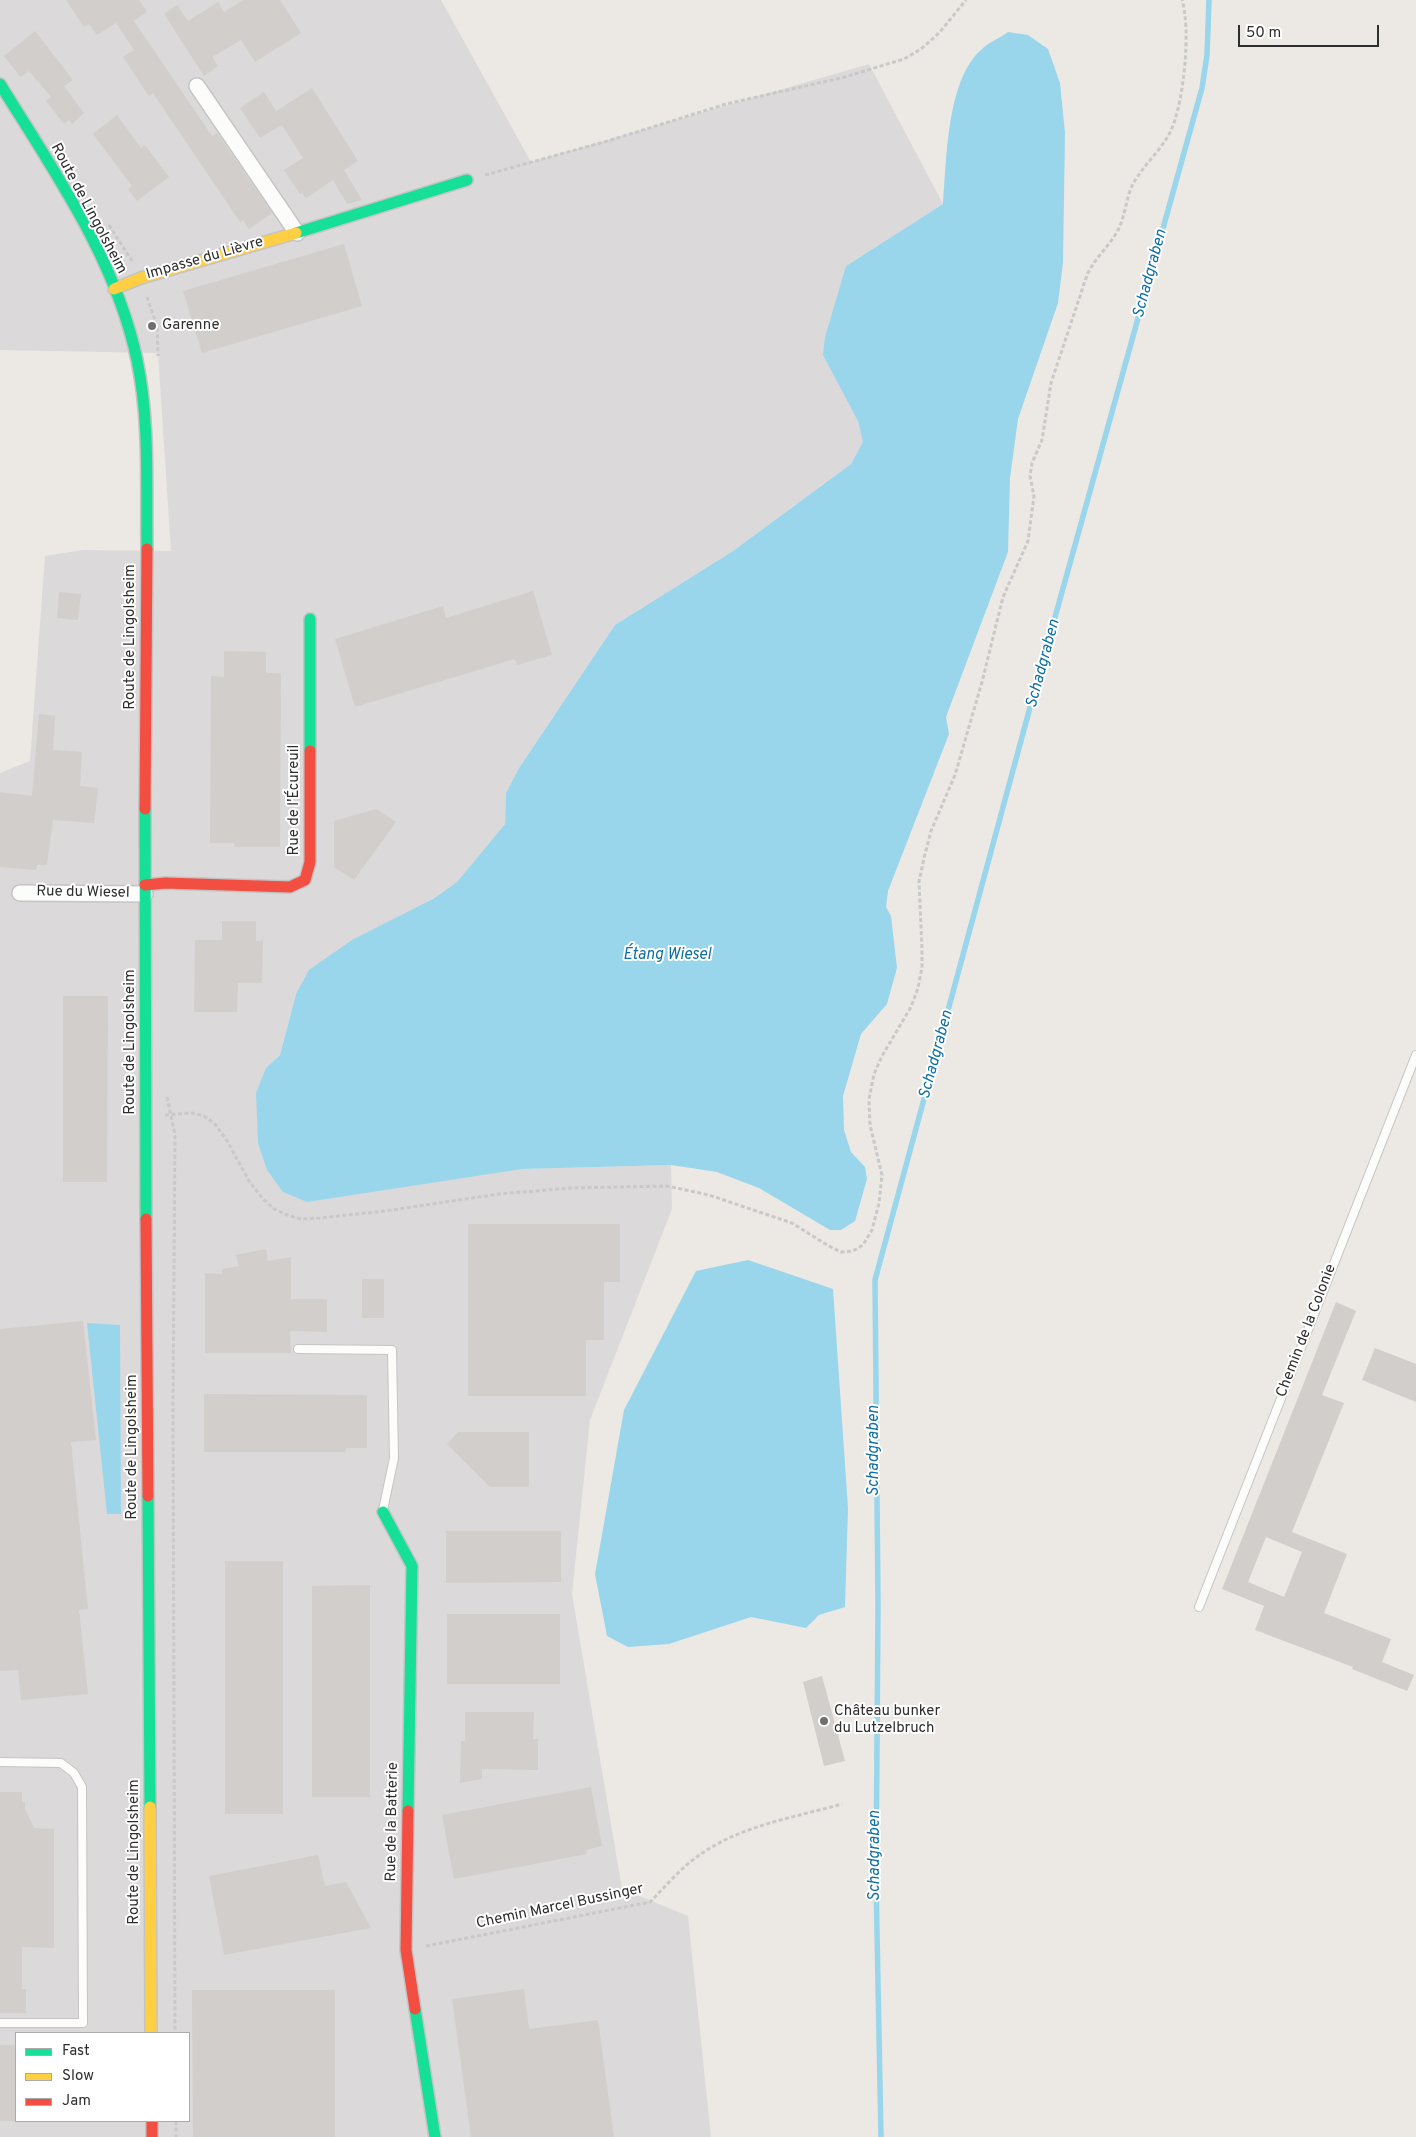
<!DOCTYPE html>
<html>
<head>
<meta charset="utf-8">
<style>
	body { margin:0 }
	#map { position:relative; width:1416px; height:2137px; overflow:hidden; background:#ece8e4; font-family:Overpass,sans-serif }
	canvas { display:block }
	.legend { position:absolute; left:15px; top:2032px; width:175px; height:90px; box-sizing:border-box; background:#fff; border:1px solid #ababab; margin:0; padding:6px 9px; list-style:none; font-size:15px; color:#2e2e2e }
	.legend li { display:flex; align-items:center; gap:10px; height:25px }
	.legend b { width:25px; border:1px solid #ababab }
	.scale { position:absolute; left:1238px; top:25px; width:141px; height:22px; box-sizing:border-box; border:2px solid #2e2e2e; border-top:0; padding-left:6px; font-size:15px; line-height:18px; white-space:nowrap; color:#2e2e2e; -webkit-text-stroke:4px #fff; paint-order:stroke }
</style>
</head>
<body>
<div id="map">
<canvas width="1416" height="2137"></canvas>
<ul class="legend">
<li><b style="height:6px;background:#16e098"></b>Fast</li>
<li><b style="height:6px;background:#ffcf43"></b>Slow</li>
<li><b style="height:6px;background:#f24e42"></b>Jam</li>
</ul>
<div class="scale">50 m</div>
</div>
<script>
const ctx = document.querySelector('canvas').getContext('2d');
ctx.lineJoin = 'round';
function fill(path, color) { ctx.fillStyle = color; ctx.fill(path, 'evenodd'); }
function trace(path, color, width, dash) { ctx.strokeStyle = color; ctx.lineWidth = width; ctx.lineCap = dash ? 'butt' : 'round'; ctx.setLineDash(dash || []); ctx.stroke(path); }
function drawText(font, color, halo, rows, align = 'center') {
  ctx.font = font + ' Overpass,sans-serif'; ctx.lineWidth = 4; ctx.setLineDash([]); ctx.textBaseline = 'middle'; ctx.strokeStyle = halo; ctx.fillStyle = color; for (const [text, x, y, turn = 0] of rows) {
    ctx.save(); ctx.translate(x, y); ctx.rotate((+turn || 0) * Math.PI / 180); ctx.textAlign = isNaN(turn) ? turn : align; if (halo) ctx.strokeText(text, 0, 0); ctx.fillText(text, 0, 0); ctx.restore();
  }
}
const industrial = new Path2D(`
	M0 0H441L531 162 869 64 943 204 846 266 858 421 863 442 851 464 733 551 615 625 519 768 506 793 505 824 457 882 296 994 280 1055 266 1068 522 1169 671 1165 672 1209 590 1420 572 1594 622 1889 688 1916 711 2137H0V773L30 761 45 556 83 550 171 551 158 353 0 350ZM16 2033H189V2121H16Z`);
const water = new Path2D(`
	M1008 32 1028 35 1048 49 1060 83 1065 133 1063 263 1058 303 1018 419 1010 478 1008 552 946 717 949 734 888 891 886 907 891 916 897 968 887 1004 861 1034 843 1096 844 1130 851 1152 865 1167 867 1179 855 1221 841 1230H830L759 1188 717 1172 671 1165 522 1169 307 1202 283 1192 267 1170 258 1143 256 1093 266 1068 280 1055 296 994 309 970 352 940 433 899 457 882 505 824 506 793 519 768 615 625 733 551 851 464 863 442 858 421 823 355 825 337 846 266 943 204C947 160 946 80 982 49 989 42 1000 38 1008 32Z
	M748 1260 833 1289 848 1508 845 1607 819 1615 806 1628 751 1617 669 1644 628 1647 607 1636 595 1574 624 1410 696 1271Z
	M87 1323 120 1325 121 1514H107Z`);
const stream = new Path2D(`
	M881 2137 876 1880 878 1605 875 1280 1032 700 1202 88 1207 55 1209 0`);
const building = new Path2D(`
	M66 0H139L147 12 134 21 212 136 217 133 272 213 249 229 243 220 240 222 153 93 149 96 123 57 134 50 116 23 97 35 89 24 84 27Z
	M243 0H280L301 33 255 62 241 40 212 57 218 66 204 76 164 14 177 5 188 21 218 2 224 12Z
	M35 31 73 80 64 86 84 113 72 124 69 120 64 124 46 101 51 97 29 71 20 77 4 56Z
	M312 88 358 161 344 170 362 200 347 204 333 180 306 198 302 193 300 194 284 170 303 158 282 125 260 138 240 108 264 92 276 111Z
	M117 115 141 148 145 145 169 177 137 201 128 189 132 186 93 134Z
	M344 244 362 306 202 353 183 291Z
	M533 591 552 655 517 665 515 659 355 707 335 639 443 606 446 618Z
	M59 592 81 594 78 620 57 618Z
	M224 651 266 652V673H281L280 847H234V843H210L211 676 224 677Z
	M39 714 55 716 53 750 82 752 80 786 98 788 94 823 53 820 47 865H37L36 870 0 867V792L32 796Z
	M376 809 396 822 354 880 334 867V821Z
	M222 921H256V941L263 940 262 983H238L237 1012H194L195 940H222Z
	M63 996H108L107 1182H63Z
	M468 1224H620V1282H604V1340H586V1396H468Z
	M266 1249 268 1261 291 1257V1299H327V1332L290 1331 291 1353H205V1273L222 1274V1269L239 1266 236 1255Z
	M362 1279H384V1318H362Z
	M1336 1302 1356 1311 1322 1395 1344 1403 1292 1532 1347 1554 1324 1613 1391 1639 1382 1662 1414 1675 1407 1691 1352 1669 1353 1667 1255 1630 1264 1606 1222 1589ZM1266 1537 1302 1552 1284 1597 1248 1582Z
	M83 1321 96 1440 71 1442 88 1609 79 1610 88 1694 21 1700 18 1670 0 1671V1329Z
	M1375 1348 1416 1364V1402L1362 1380Z
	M204 1394 367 1395V1448H346L345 1452H204Z
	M458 1432H529V1487H490L447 1444Z
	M446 1531H561V1582L446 1583Z
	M225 1561H283V1814H225Z
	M370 1585V1797H312V1586Z
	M447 1614H560V1684H447Z
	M822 1676 845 1761 824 1766 803 1682Z
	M465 1712H534L533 1739H538V1770L482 1769V1779L460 1783 461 1741H465Z
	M591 1787 602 1846 586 1850 587 1854 454 1879 442 1815Z
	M0 1792H22V1802H25V1809L34 1828 54 1829V1948L22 1947V1989H26V2013H0Z
	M318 1855 325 1886 346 1882 371 1928 224 1955 209 1876Z
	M524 1989 529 2029 598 2020 614 2137H471L452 1999Z
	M192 1990H335V2137H193Z
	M0 2045H16V2121H0Z`);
const path = new Path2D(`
	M485 175 611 140 726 104 845 77 904 59 921 49 939 33 966 0
	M109 225 132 261
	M147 297 157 326 158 356
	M167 1097 175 1135 173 1407 175 2033
	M165 1115 192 1113 204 1116 214 1123 226 1139 249 1181 264 1200 274 1209 287 1215 301 1219 320 1218 385 1211 499 1194 571 1188 667 1186 709 1195 792 1223 827 1245 841 1252 853 1251 863 1245 872 1230 879 1203 882 1175 870 1125 869 1099 874 1074 882 1056 911 1007 918 988 922 967V949L919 882 924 858 931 831 955 775 982 682 1003 597 1028 541 1034 496 1030 476 1032 463 1042 440 1051 383 1087 275C1095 257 1111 245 1119 228 1125 215 1126 201 1131 188 1141 166 1163 150 1172 128 1184 99 1191 30 1182 0
	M426 1946 650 1902C667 1885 683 1865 704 1852 744 1825 796 1817 842 1804
	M176 2121V2137`);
const lane = new Path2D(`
	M298 1349 392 1350 394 1458 383 1510
	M1199 1607 1416 1055
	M0 1762 61 1763 74 1773 82 1787 83 2023H0`);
const street = new Path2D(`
	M197 86 297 233
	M20 893 145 894`);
const fast = new Path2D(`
	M0 84C54 171 116 259 137 360 150 422 146 486 147 549
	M296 233 467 180
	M310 619V751
	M145 809 146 1219
	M148 1496 150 1807
	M383 1512 412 1566 408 1811
	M415 2009 435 2137`);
const slow = new Path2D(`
	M114 289 141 278 296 233
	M150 1807 151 2033`);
const jam = new Path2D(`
	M145 809 147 549
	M145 885 165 883 290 887 305 880 310 862V751
	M146 1219 148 1496
	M408 1811 406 1950 415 2009
	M152 2121V2137`);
const markers = [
	[152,326,5,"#706f6e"],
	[824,1721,5,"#706f6e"]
];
const streetNames = [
	["Route de Lingolsheim",88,209,62],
	["Impasse du Lièvre",205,259,-16],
	["Route de Lingolsheim",131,637,-90],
	["Rue de l'Écureuil",295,800,-90],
	["Rue du Wiesel",83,893,1],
	["Route de Lingolsheim",131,1042,-90],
	["Chemin de la Colonie",1307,1331,-69],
	["Route de Lingolsheim",133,1447,-90],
	["Rue de la Batterie",393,1822,-89],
	["Route de Lingolsheim",135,1852,-90],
	["Chemin Marcel Bussinger",560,1907,-12]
];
const poiNames = [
	["Garenne",162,326],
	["Château bunker",834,1712],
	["du Lutzelbruch",834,1729]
];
const waterNames = [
	["Schadgraben",1151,274,-75],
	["Schadgraben",1044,664,-75],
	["Étang Wiesel",667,956],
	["Schadgraben",937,1055,-75],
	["Schadgraben",875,1451,-90],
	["Schadgraben",876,1856,-90]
];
fill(industrial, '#dcd9db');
fill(water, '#99d6ec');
trace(stream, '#99d6ec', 5.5);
fill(building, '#d1cecb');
trace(lane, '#c5c4c5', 10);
trace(street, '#c5c4c5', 18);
trace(fast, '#c5c4c5', 14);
trace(slow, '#c5c4c5', 14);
trace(jam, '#c5c4c5', 14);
trace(path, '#c9c9c8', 3, [4, 2.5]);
trace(lane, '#fcfcfb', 8);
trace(street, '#fcfcfb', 15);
trace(fast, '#16e098', 11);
trace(slow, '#ffcf43', 11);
trace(jam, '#f24e42', 11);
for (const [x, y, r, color] of markers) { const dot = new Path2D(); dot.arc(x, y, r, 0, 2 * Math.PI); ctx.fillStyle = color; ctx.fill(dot); trace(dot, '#fff', 2); }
drawText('15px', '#2e2e2e', '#fff', streetNames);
drawText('15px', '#2e2e2e', '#fff', poiNames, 'left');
drawText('italic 16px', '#0d6fa3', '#fff', waterNames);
</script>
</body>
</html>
